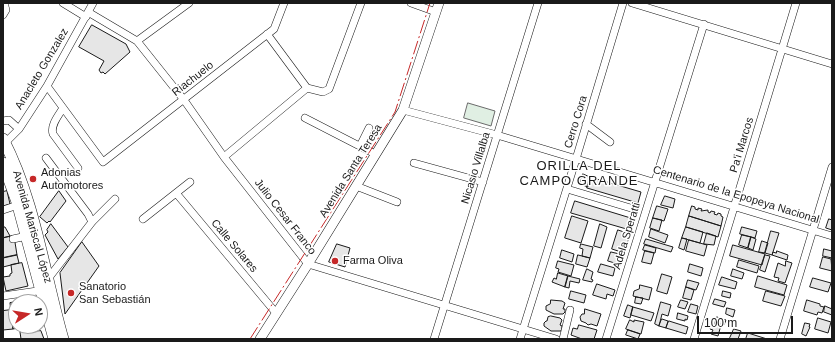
<!DOCTYPE html>
<html>
<head>
<meta charset="utf-8">
<style>
	body { margin:0 }
	#map { position:relative; width:835px; height:342px; overflow:hidden; background:#fff; font-family:Arial,sans-serif }
	canvas { display:block }
	.frame { position:absolute; inset:0; border:4px solid #1a1a1a; pointer-events:none }
	.north { position:absolute; left:8px; top:294px; width:40px; height:40px; box-sizing:border-box; background:#fff; border:1px solid #a3a3a3; border-radius:50%; rotate:78deg; font-size:11px; font-weight:700; line-height:16px; text-align:center; color:#1a1a1a }
	.north::after { content:''; display:block; margin:auto; width:14px; height:18px; background:#c62828; clip-path:polygon(50% 0,100% 100%,50% 72%,0 100%) }
	.scale { position:absolute; left:697px; top:316px; width:96px; height:18px; box-sizing:border-box; border:2px solid #1a1a1a; border-top:0; padding-left:5px; font-size:12px; line-height:14px; white-space:nowrap; color:#1a1a1a; -webkit-text-stroke:3px #fff; paint-order:stroke }
</style>
</head>
<body>
<div id="map">
<canvas width="835" height="342"></canvas>
<div class="frame"></div>
<div class="north">N</div>
<div class="scale">100 m</div>
</div>
<script>
const ctx = document.querySelector('canvas').getContext('2d');
ctx.lineJoin = 'round';
function fill(path, color) { ctx.fillStyle = color; ctx.fill(path, 'evenodd'); }
function trace(path, color, width, dash) { ctx.strokeStyle = color; ctx.lineWidth = width; ctx.lineCap = dash ? 'butt' : 'round'; ctx.setLineDash(dash || []); ctx.stroke(path); }
function drawText(font, color, halo, rows, align = 'center') {
  ctx.font = font + ' Arial,sans-serif'; ctx.lineWidth = 3; ctx.setLineDash([]); ctx.textBaseline = 'middle'; ctx.strokeStyle = halo; ctx.fillStyle = color; for (const [text, x, y, turn = 0] of rows) {
    ctx.save(); ctx.translate(x, y); ctx.rotate((+turn || 0) * Math.PI / 180); ctx.textAlign = isNaN(turn) ? turn : align; if (halo) ctx.strokeText(text, 0, 0); ctx.fillText(text, 0, 0); ctx.restore();
  }
}
const green = new Path2D(`
	M468 103 495 111 491 126 464 118Z`);
const building = new Path2D(`
	M92 25 126 44 130 52 105 74 103 72 101 73 99 70 104 61 79 47Z
	M583 174 590 177 588 187 580 184Z
	M590 177 641 192 638 203 587 188Z
	M7 191 10 204 3 206V192Z
	M59 191 66 201 50 222 49 221 47 223 40 217Z
	M665 196 675 199 673 208 661 205Z
	M575 201 634 219 630 230 571 213Z
	M657 206 668 209 664 221 653 218Z
	M692 206 695 207V209L698 210V208L702 209 701 211 708 210V212L710 213 711 211 715 212 714 214 717 215 718 213 721 214V216L723 217 721 226 689 216Z
	M572 216 588 221 581 243 565 238Z
	M689 216 721 226 718 237 686 227Z
	M653 218 662 220 659 231 650 228Z
	M829 219 832 220V230L826 228Z
	M51 224 68 247 58 259 45 235 48 232 47 230Z
	M600 224 607 227 601 248 594 246Z
	M3 227H5L10 236 3 238Z
	M686 227 703 232 700 243 682 238Z
	M742 227 757 231 755 238 740 234Z
	M651 229 668 235 665 243 649 237Z
	M618 230 630 234 624 253 612 249Z
	M771 231 779 233 772 255 765 253Z
	M707 233 716 236 714 245 704 244Z
	M742 235 751 237 748 248 739 245Z
	M14 236 17 255 3 258V238Z
	M751 237 756 239 753 250 748 248Z
	M682 238 687 239 684 250 679 248Z
	M646 239 673 247 671 252 644 244Z
	M689 240 707 245 704 256 686 251Z
	M762 241 768 243 765 253 759 252Z
	M82 242 99 266 65 314 60 273Z
	M337 244 350 248 345 267 329 262Z
	M581 244 593 247 590 258 582 256 583 249 580 248Z
	M645 245 656 248 655 253 643 250Z
	M733 245 765 254 762 265 730 256Z
	M824 249 832 251V258L823 256Z
	M562 250 574 254 572 262 560 258Z
	M645 251 654 253 651 264 642 262Z
	M777 251 788 255 787 260 772 255 773 252 776 253Z
	M611 252 624 255 621 265 608 261Z
	M17 255 19 263 3 267V258Z
	M578 255 590 258 587 267 576 264Z
	M765 255 770 256 765 272 760 270Z
	M823 257 831 259 832 271 820 268Z
	M739 260 759 266 757 273 737 267Z
	M558 261 574 265 571 276 558 272 559 269 556 268Z
	M786 261 792 263 785 283 778 281 779 278 774 277 778 263 785 266Z
	M22 263 28 286 6 291 3 277 10 276V274L12 273 11 265Z
	M601 264 615 268 613 276 598 272Z
	M690 264 703 268 701 276 688 272Z
	M587 269 593 272 591 279 593 280 592 282 583 280Z
	M733 269 744 273 742 279 731 276Z
	M558 273 568 276 565 287 552 282 554 278 556 279Z
	M662 274 672 277 667 294 657 291Z
	M568 276 580 279 579 283 570 281 569 288 565 287Z
	M758 276 787 285 784 295 755 287Z
	M722 277 737 282 735 289 719 285Z
	M813 278 831 283 828 292 810 287Z
	M688 280 699 283 696 290 686 287Z
	M597 284 615 290 613 296 607 294 606 299 593 295Z
	M640 285 652 288 649 300 633 296 634 291 639 289Z
	M686 287 694 290 691 300 683 298Z
	M571 291 586 295 584 303 569 299Z
	M723 291 731 293 730 298 722 296Z
	M766 291 785 296 781 306 763 301Z
	M636 297 643 298 641 304 635 303Z
	M715 299 726 302 724 307 713 304Z
	M551 300 562 301 565 303 563 309H565V312L563 314H554L546 310V306L550 304Z
	M681 300 688 302 685 309 678 307Z
	M807 300 820 304V306L824 307 822 313 818 312 817 315 804 311Z
	M16 302V326H23V327L13 329 10 303Z
	M661 302 671 305 668 316 662 314 659 326 655 324Z
	M691 304 698 306 696 314 688 312Z
	M628 305 633 307 630 318 624 316Z
	M825 306 832 309V315L824 312Z
	M633 307 654 313 651 321 631 315Z
	M727 308 735 310 733 317 726 314Z
	M585 309 601 314 597 326 591 324 588 325 586 323 581 321 580 317 582 314H584Z
	M11 310 13 329 3 330V311Z
	M678 313 688 316 687 320 685 319V321L677 319Z
	M551 316 560 318 562 320 560 325 562 326V329L561 331H551L544 326V323L546 321H547L548 317Z
	M717 317 726 320 724 325 715 323Z
	M818 318 831 322 828 333 815 329Z
	M662 319 668 321 666 328 659 326Z
	M630 320 634 322V320L644 322 641 334 626 329Z
	M669 321 688 327 686 334 666 328Z
	M715 323 721 325 718 336 711 334 713 330 710 329 711 325H714Z
	M805 323 810 324 809 327H810L806 336 802 334Z
	M579 325 597 330 594 339H582L571 335 573 328 577 329Z
	M734 329 741 331 738 339H731L730 338Z
	M628 330 640 334 638 339 626 335Z
	M41 331 44 339H21L20 332Z
	M748 333 767 339H746Z`);
const minor = new Path2D(`
	M63 3 86 17
	M411 3 436 12
	M632 3 832 64
	M88 12 137 41 184 100 224 157 308 264 556 339
	M3 15 6 10 4 3
	M267 34 307 88
	M137 41 189 3
	M47 86 103 162 274 29 284 3
	M307 88 323 92 329 89 361 3
	M63 108C59 115 50 125 53 134L78 168
	M403 110 497 135 832 236
	M305 118 375 154
	M3 121 9 120 19 129
	M586 124 610 142
	M3 145 19 129 47 86 93 3
	M360 146 369 128
	M224 157 307 88
	M46 158 88 214 92 222
	M414 163 483 182
	M356 186 397 202
	M567 189 634 209
	M176 193 276 313
	M3 210 18 205
	M143 219 190 182
	M13 239 27 236
	M47 280 92 222 115 199
	M3 296 44 290
	M434 339 538 3
	M520 339 576 159 623 3
	M563 339 570 310
	M606 339 704 24
	M694 339 796 3
	M780 339 832 167`);
const major = new Path2D(`
	M260 339 308 264 403 110 439 3`);
const highway = new Path2D(`
	M3 139C35 201 44 273 63 339
	M3 163 17 202 54 339`);
const power = new Path2D(`
	M250 339 395 112 430 3`);
const markers = [
	[33,179,4,"#c62828"],
	[335,261,4,"#c62828"],
	[71,293,4,"#c62828"]
];
const streetNames = [
	["Anacleto Gonzalez",42,69,-59],
	["Riachuelo",193,79,-38],
	["Cerro Cora",576,122,-73],
	["Pa'i Marcos",742,145,-73],
	["Nicasio Villalba",476,168,-73],
	["Avenida Santa Teresa",351,171,-58],
	["Centenario de la Epopeya Nacional",736,195,17],
	["Julio Cesar Franco",285,217,52],
	["Avenida Mariscal López",32,227,74],
	["Adela Speratti",627,236,-73],
	["Calle Solares",234,246,50]
];
const poiNames = [
	["Adonias",41,173],
	["Automotores",41,186],
	["Farma Oliva",343,261],
	["Sanatorio",79,287],
	["San Sebastián",79,300]
];
const quarterNames = [
	["ORILLA DEL",579,166],
	["CAMPO GRANDE",579,181]
];
fill(green, '#e0efe3');
trace(green, '#6a6a6a', 1);
fill(building, '#e6e6e6');
trace(building, '#1a1a1a', 1);
trace(minor, '#1a1a1a', 8);
trace(major, '#1a1a1a', 10);
trace(highway, '#1a1a1a', 12);
trace(minor, '#fff', 7);
trace(major, '#fff', 9);
trace(highway, '#fff', 11);
trace(power, '#c62828', 1, [14, 3, 2, 3]);
for (const [x, y, r, color] of markers) { const dot = new Path2D(); dot.arc(x, y, r, 0, 2 * Math.PI); ctx.fillStyle = color; ctx.fill(dot); trace(dot, '#fff', 1.5); }
drawText('11px', '#1a1a1a', '#fff', streetNames);
drawText('11px', '#1a1a1a', '#fff', poiNames, 'left');
ctx.letterSpacing = '1px';
drawText('13px', '#1a1a1a', '#fff', quarterNames);
ctx.letterSpacing = '0px';
</script>
</body>
</html>
